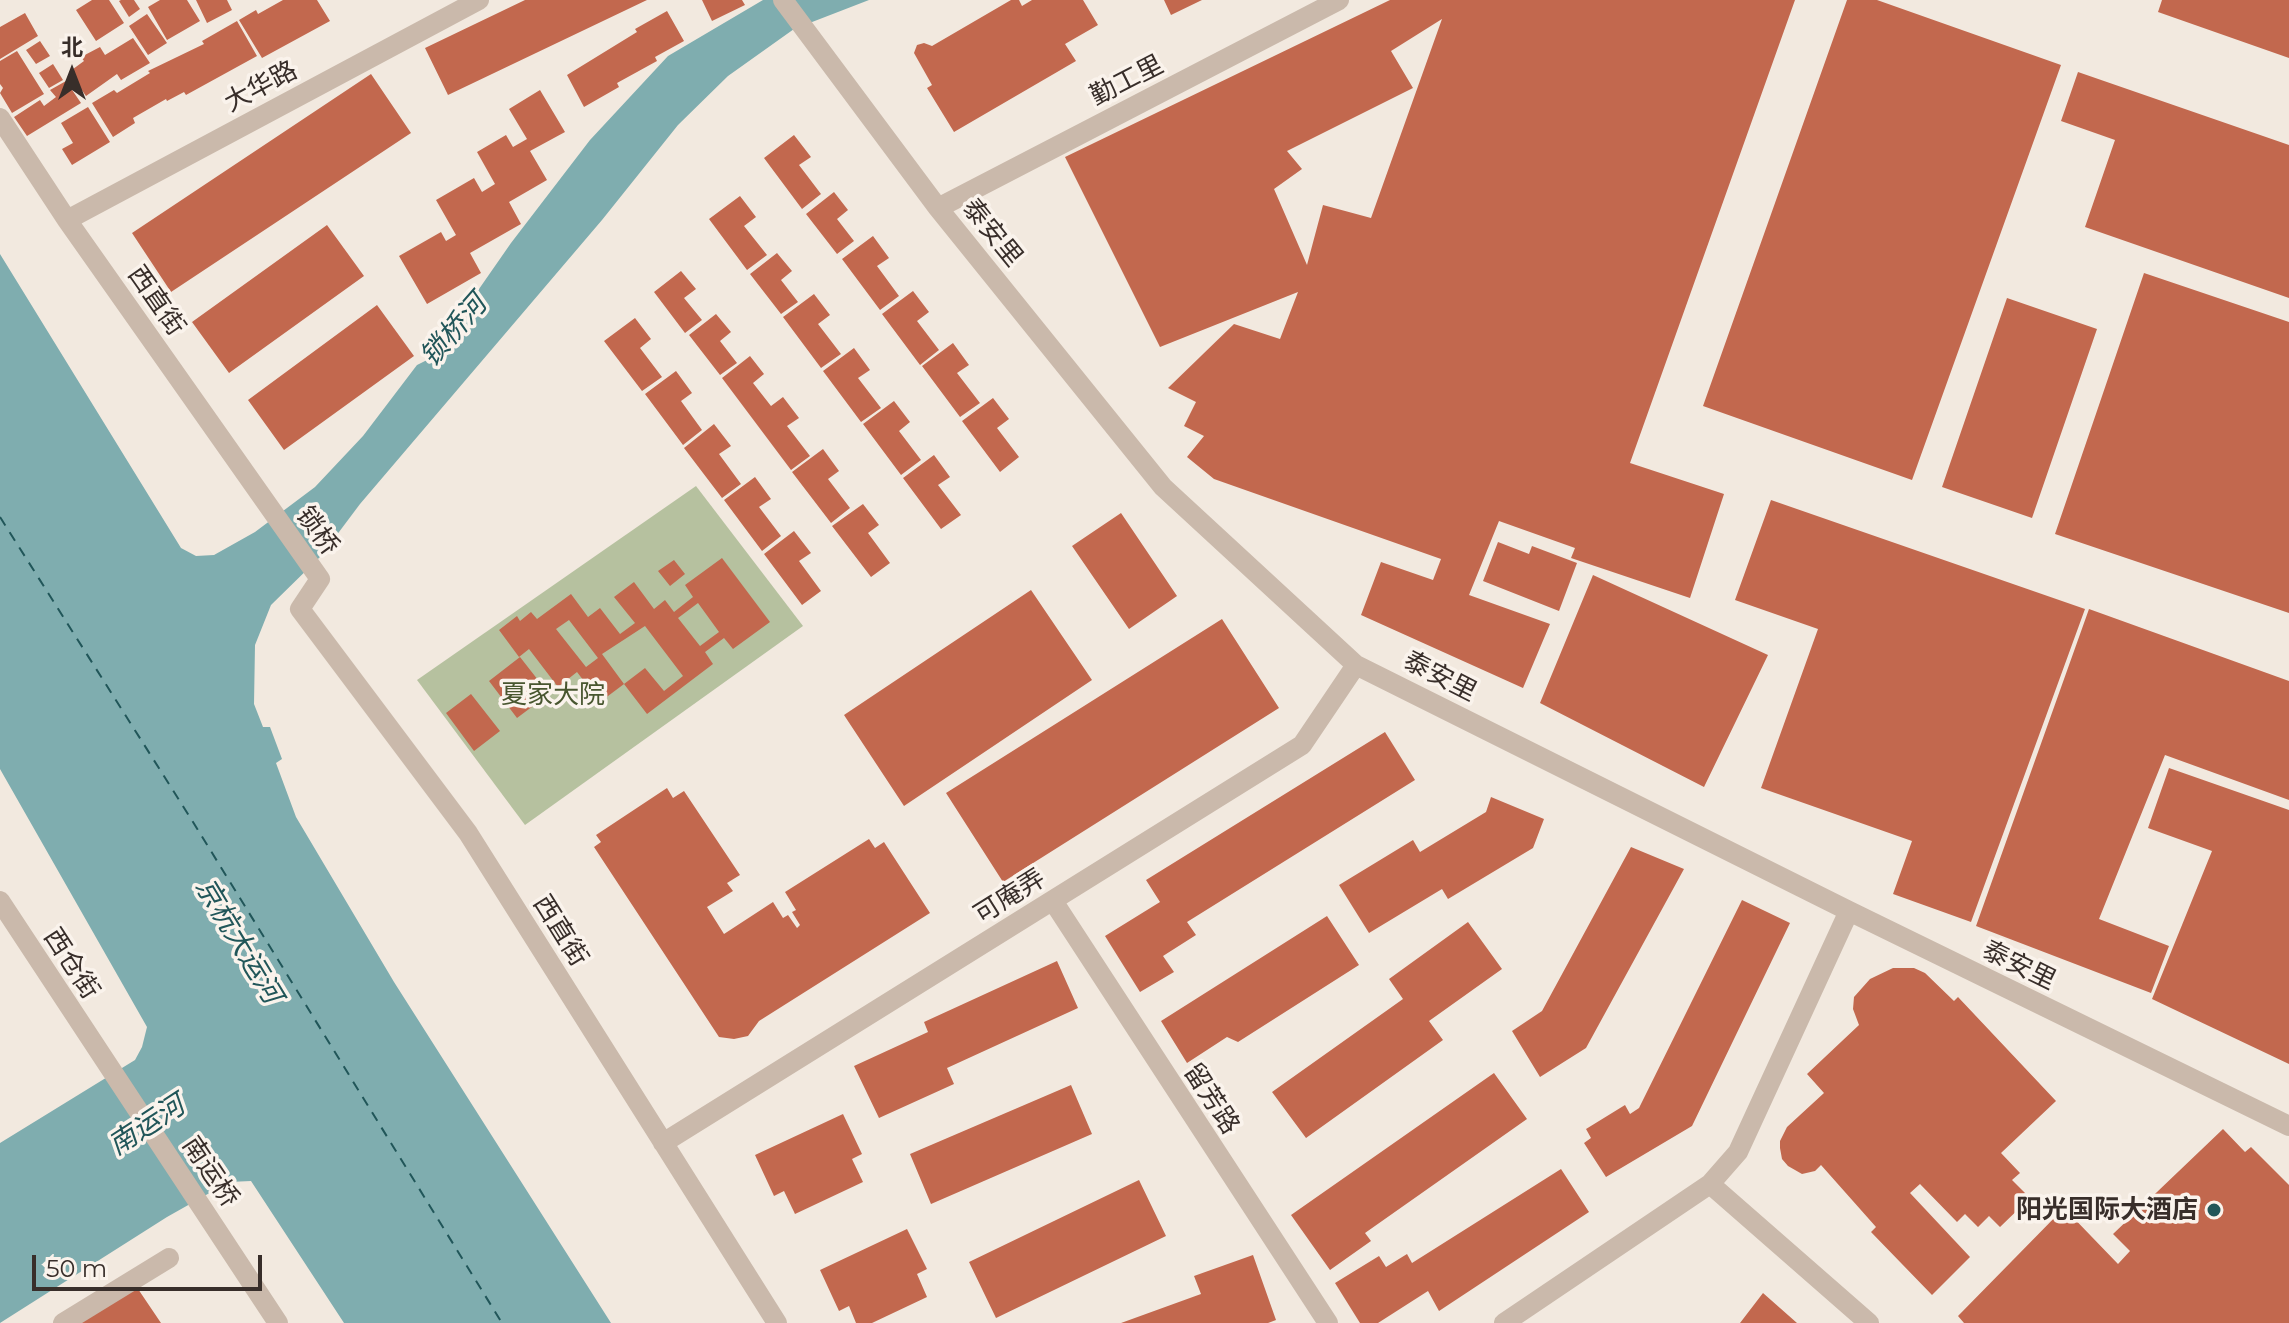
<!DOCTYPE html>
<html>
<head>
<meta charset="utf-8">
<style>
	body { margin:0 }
	#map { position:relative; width:2289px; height:1323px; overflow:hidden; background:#f2e9df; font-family:Montserrat,"Noto Sans SC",sans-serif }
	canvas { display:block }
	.north { position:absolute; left:32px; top:32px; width:80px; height:80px; -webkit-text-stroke:6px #faf3ec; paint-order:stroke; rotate:0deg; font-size:22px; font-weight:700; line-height:32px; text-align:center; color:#382e2a }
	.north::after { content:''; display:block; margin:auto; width:28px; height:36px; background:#382e2a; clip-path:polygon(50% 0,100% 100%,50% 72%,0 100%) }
	.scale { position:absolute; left:32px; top:1255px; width:230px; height:36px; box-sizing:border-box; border:4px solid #382e2a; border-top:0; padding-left:10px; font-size:24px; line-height:28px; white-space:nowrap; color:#382e2a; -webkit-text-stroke:6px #faf3ec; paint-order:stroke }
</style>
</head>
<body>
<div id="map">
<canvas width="2289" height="1323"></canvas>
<div class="north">北</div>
<div class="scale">50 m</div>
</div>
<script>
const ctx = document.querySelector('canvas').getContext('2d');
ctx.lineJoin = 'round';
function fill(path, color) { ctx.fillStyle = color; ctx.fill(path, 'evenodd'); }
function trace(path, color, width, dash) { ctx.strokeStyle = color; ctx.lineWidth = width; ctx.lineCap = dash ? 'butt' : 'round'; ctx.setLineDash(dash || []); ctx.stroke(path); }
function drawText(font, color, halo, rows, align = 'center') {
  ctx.font = font + ' Montserrat,"Noto Sans SC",sans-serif'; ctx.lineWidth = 7; ctx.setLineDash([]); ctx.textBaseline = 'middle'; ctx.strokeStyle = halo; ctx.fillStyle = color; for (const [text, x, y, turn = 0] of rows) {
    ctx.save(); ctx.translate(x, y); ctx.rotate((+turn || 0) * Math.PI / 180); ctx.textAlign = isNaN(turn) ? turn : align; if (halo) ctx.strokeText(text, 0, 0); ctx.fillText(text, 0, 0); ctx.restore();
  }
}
const green = new Path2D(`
	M696 486 803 626 525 825 417 680Z`);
const water = new Path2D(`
	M763 0H869L794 29 728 76 678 125 602 220 360 504 321 556 271 605 255 645 254 704 263 727H270L282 759 276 763 296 817 394 982 611 1323H344L251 1181 229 1182 167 1217 0 1323V1143L135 1060 142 1047 147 1027 0 769V254L181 548 196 556 214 555 255 532 315 487 363 436 417 365 431 358 511 243 590 140 668 56Z`);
const ferry = new Path2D(`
	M0 517 193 822 502 1323`);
const building = new Path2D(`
	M92 0H109L124 23 96 41 76 10Z
	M121 0H134L140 9 129 17 119 1Z
	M160 0H187L200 21 167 40 148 7Z
	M196 0H227L232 10 207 23Z
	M283 0H317L330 21 262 58 239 20 256 10 258 14Z
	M525 0H647L448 95 425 48Z
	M702 0H742L745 5 712 21Z
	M1011 0H1019L1022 6 1032 0H1083L1098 25 1065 44 1076 61 954 132 927 88 932 85 914 53 917 45 924 43 932 46Z
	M1164 0H1202L1171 15Z
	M1390 0H1795L1630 463 1724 494 1690 598 1571 558 1575 548 1499 521 1469 595 1550 624 1523 688 1361 615 1381 562 1433 580 1441 559 1214 479 1187 457 1204 436 1184 426 1196 402 1168 388 1234 324 1280 339 1298 292 1160 347 1065 157ZM1442 19 1371 218 1323 205 1307 265 1274 189 1302 169 1287 151 1413 88 1391 51Z
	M1847 0H1877L2061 65 1912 480 1703 406Z
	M2162 0H2289V58L2158 12Z
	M667 11 684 41 655 57 657 61 617 83 619 87 584 107 567 75 637 32 635 29Z
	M25 13 38 36 0 59V27Z
	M147 14 167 43 148 55 129 26Z
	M237 21 257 56 186 95 184 92 167 101 166 99 133 118 135 123 113 137 92 103 114 90 117 93 150 73 148 71 204 44 202 41Z
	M133 38 150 63 121 80 117 74 86 96 69 72 84 61 81 57 100 47 105 55Z
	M40 41 50 56 36 64 26 50Z
	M17 51 44 94 12 113 0 93 3 88 0 84V61Z
	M53 64 63 80 49 88 39 73Z
	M2078 72 2289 145V298L2085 227 2115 140 2061 121Z
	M371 74 411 133 171 292 132 233Z
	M66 81 81 103 27 136 14 117 40 100 44 106 56 97 50 90Z
	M540 90 565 132 530 151 547 180 509 202 521 224 470 253 481 273 427 304 399 256 441 232 446 241 456 235 436 200 474 178 482 192 495 184 477 152 506 135 513 147 527 139 509 109Z
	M88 107 110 142 72 165 62 149 73 143 61 123Z
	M794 135 811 157 799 165 821 194 802 209 764 158Z
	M834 192 848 210 837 219 854 241 837 254 806 214Z
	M740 196 756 217 744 226 767 255 747 270 709 219Z
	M327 225 364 276 229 373 192 322Z
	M873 236 889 258 877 266 899 296 880 310 842 259Z
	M777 253 792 271 781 280 798 302 781 314 750 274Z
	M681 271 696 289 684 298 702 320 685 333 654 292Z
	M2144 273 2289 322V613L2055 534Z
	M913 291 929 312 917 321 939 350 920 365 882 314Z
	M814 294 830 315 818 324 841 354 821 368 783 317Z
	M2007 298 2097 329 2032 518 1942 487Z
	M377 305 414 356 284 450 248 400Z
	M716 314 731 332 720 341 737 363 720 375 689 335Z
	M635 318 651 339 640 348 662 377 642 391 604 341Z
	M953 343 969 365 957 373 980 403 960 417 922 366Z
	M854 348 870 370 858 378 881 408 861 422 823 371Z
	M750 356 764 374 753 383 771 406 783 397 799 418 787 426 810 456 791 470 722 378Z
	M676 371 692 393 681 401 702 430 683 445 645 394Z
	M993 398 1009 419 997 428 1019 457 1000 472 962 421Z
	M894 401 910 422 899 431 921 460 901 475 863 424Z
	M714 424 731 446 719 454 741 484 722 498 684 448Z
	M823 449 839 471 828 479 850 508 831 523 792 472Z
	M934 455 950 477 938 485 961 515 941 529 903 478Z
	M755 477 771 499 759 507 781 536 762 551 724 500Z
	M1771 500 2085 609 1971 922 1893 894 1912 841 1761 788 1818 629 1735 600Z
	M863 504 879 525 868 533 890 563 871 577 832 526Z
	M1121 513 1177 596 1129 629 1072 546Z
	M794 531 811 553 799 561 821 591 802 605 764 554Z
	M1498 542 1529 554 1532 546 1577 563 1559 611 1483 581Z
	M722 558 770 622 733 649 724 638 705 652 713 664 647 714 624 684 645 668 664 691 683 676 645 626 602 654 624 684 600 702 577 672 558 687 529 649 519 657 499 630 517 616 520 621 531 612 537 619 571 594 588 617 600 608 620 634 635 623 614 597 634 582 654 609 665 600 674 612 693 597 685 585ZM698 603 719 632 700 646 678 618ZM569 620 598 658 586 667 556 629Z
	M674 560 685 574 670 586 658 571Z
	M1593 575 1768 655 1704 787 1540 703Z
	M1031 590 1092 680 904 806 844 715Z
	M2089 609 2289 681V800L2165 755 2099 919 2169 946 2151 993 1976 926Z
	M1222 619 1279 708 1003 882 946 793Z
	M520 657 549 694 517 718 489 681Z
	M471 694 500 731 474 751 446 713Z
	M1385 732 1415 780 1187 922 1196 935 1163 956 1174 972 1140 992 1105 936 1160 902 1146 880Z
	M2169 768 2289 810V1064L2152 999 2212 851 2148 828Z
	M667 788 673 798 684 791 740 875 727 883 733 891 707 907 724 934 773 902 783 918 788 915 797 928 800 925 792 912 796 910 785 892 869 839 875 848 884 842 930 913 759 1021 748 1036 734 1039 719 1037 594 847 601 842 596 835Z
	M1491 797 1544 819 1533 848 1448 899 1442 889 1369 933 1339 885 1413 840 1420 852 1486 812Z
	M1631 847 1684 869 1586 1048 1540 1077 1512 1031 1542 1011Z
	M1742 900 1790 923 1692 1126 1606 1177 1584 1143 1591 1138 1586 1129 1625 1105 1630 1114 1639 1108Z
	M1327 916 1359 965 1238 1042 1227 1037 1187 1063 1161 1021Z
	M1468 922 1502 969 1429 1021 1443 1040 1306 1138 1272 1092 1403 999 1389 979Z
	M1057 961 1078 1008 947 1068 954 1084 879 1118 854 1066 928 1032 924 1022Z
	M1893 968H1914L1925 973 1954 1001 1958 997 2056 1101 2001 1153 2020 1173 2012 1180 2030 1198 2000 1227 1989 1216 1978 1227 1965 1214 1957 1222 1920 1184 1910 1193 1970 1257 1932 1295 1871 1232 1876 1227 1821 1165 1815 1171 1802 1174 1788 1166 1782 1159 1780 1148V1141L1787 1127 1824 1093 1807 1074 1859 1025 1853 1009 1854 997 1870 979Z
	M1494 1073 1527 1119 1365 1233 1371 1241 1330 1270 1291 1215Z
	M1071 1085 1092 1134 931 1204 910 1154Z
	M843 1114 862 1154 852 1159 863 1182 795 1214 784 1191 774 1196 755 1155Z
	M2223 1129 2245 1152 2251 1147 2289 1185V1323H1964L1958 1316 2064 1208 2118 1264 2130 1251 2113 1234Z
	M1561 1169 1589 1212 1439 1311 1428 1291 1378 1323H1360L1335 1283 1379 1256 1386 1267 1407 1254 1412 1263Z
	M1139 1180 1166 1236 996 1318 969 1262Z
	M907 1229 927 1269 917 1274 927 1297 872 1323H856L849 1306 839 1311 820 1270Z
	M1253 1255 1276 1320 1268 1323H1121L1201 1294 1194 1276Z
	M136 1286 161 1323H79Z
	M1763 1293 1797 1323H1740Z`);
const minor = new Path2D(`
	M783 0 938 208 1163 487 1356 665 1849 911 2289 1126
	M0 118 67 220 320 579 300 609 468 833 777 1323
	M938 208 1339 0
	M67 220 479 0
	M0 901 278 1323
	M1053 901 1328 1323
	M663 1143 1302 745 1356 665
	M1710 1184 1869 1323
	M63 1323 169 1258
	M1504 1323 1710 1184 1738 1152 1849 911`);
const markers = [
	[2214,1210,8,"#215659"]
];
const streetNames = [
	["勤工里",1127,81,-27],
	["大华路",261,87,-28],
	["泰安里",992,233,51],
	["西直街",156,301,55],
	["锁桥",317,531,54],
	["泰安里",1440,677,27],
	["可庵弄",1010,897,-32],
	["西直街",560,931,58],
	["西仓街",71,964,57],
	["泰安里",2019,966,26],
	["留芳路",1211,1099,57],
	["南运桥",210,1172,56]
];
const parkNames = [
	["夏家大院",553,695]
];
const poiNames = [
	["阳光国际大酒店",2198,1210]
];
const waterNames = [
	["锁桥河",454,331,-49],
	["京杭大运河",238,941,59],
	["南运河",147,1126,-33]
];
fill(green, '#b6c19f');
fill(water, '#7fadaf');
trace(ferry, '#215659', 2, [10, 8]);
fill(building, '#c2684e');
trace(minor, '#cab9ab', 20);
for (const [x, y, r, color] of markers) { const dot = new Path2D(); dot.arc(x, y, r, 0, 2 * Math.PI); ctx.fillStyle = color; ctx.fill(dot); trace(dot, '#faf3ec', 3); }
drawText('26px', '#382e2a', '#faf3ec', streetNames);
drawText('26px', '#48562f', '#faf3ec', parkNames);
drawText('bold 26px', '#382e2a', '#faf3ec', poiNames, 'right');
drawText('italic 28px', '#215659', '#faf3ec', waterNames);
</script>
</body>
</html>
